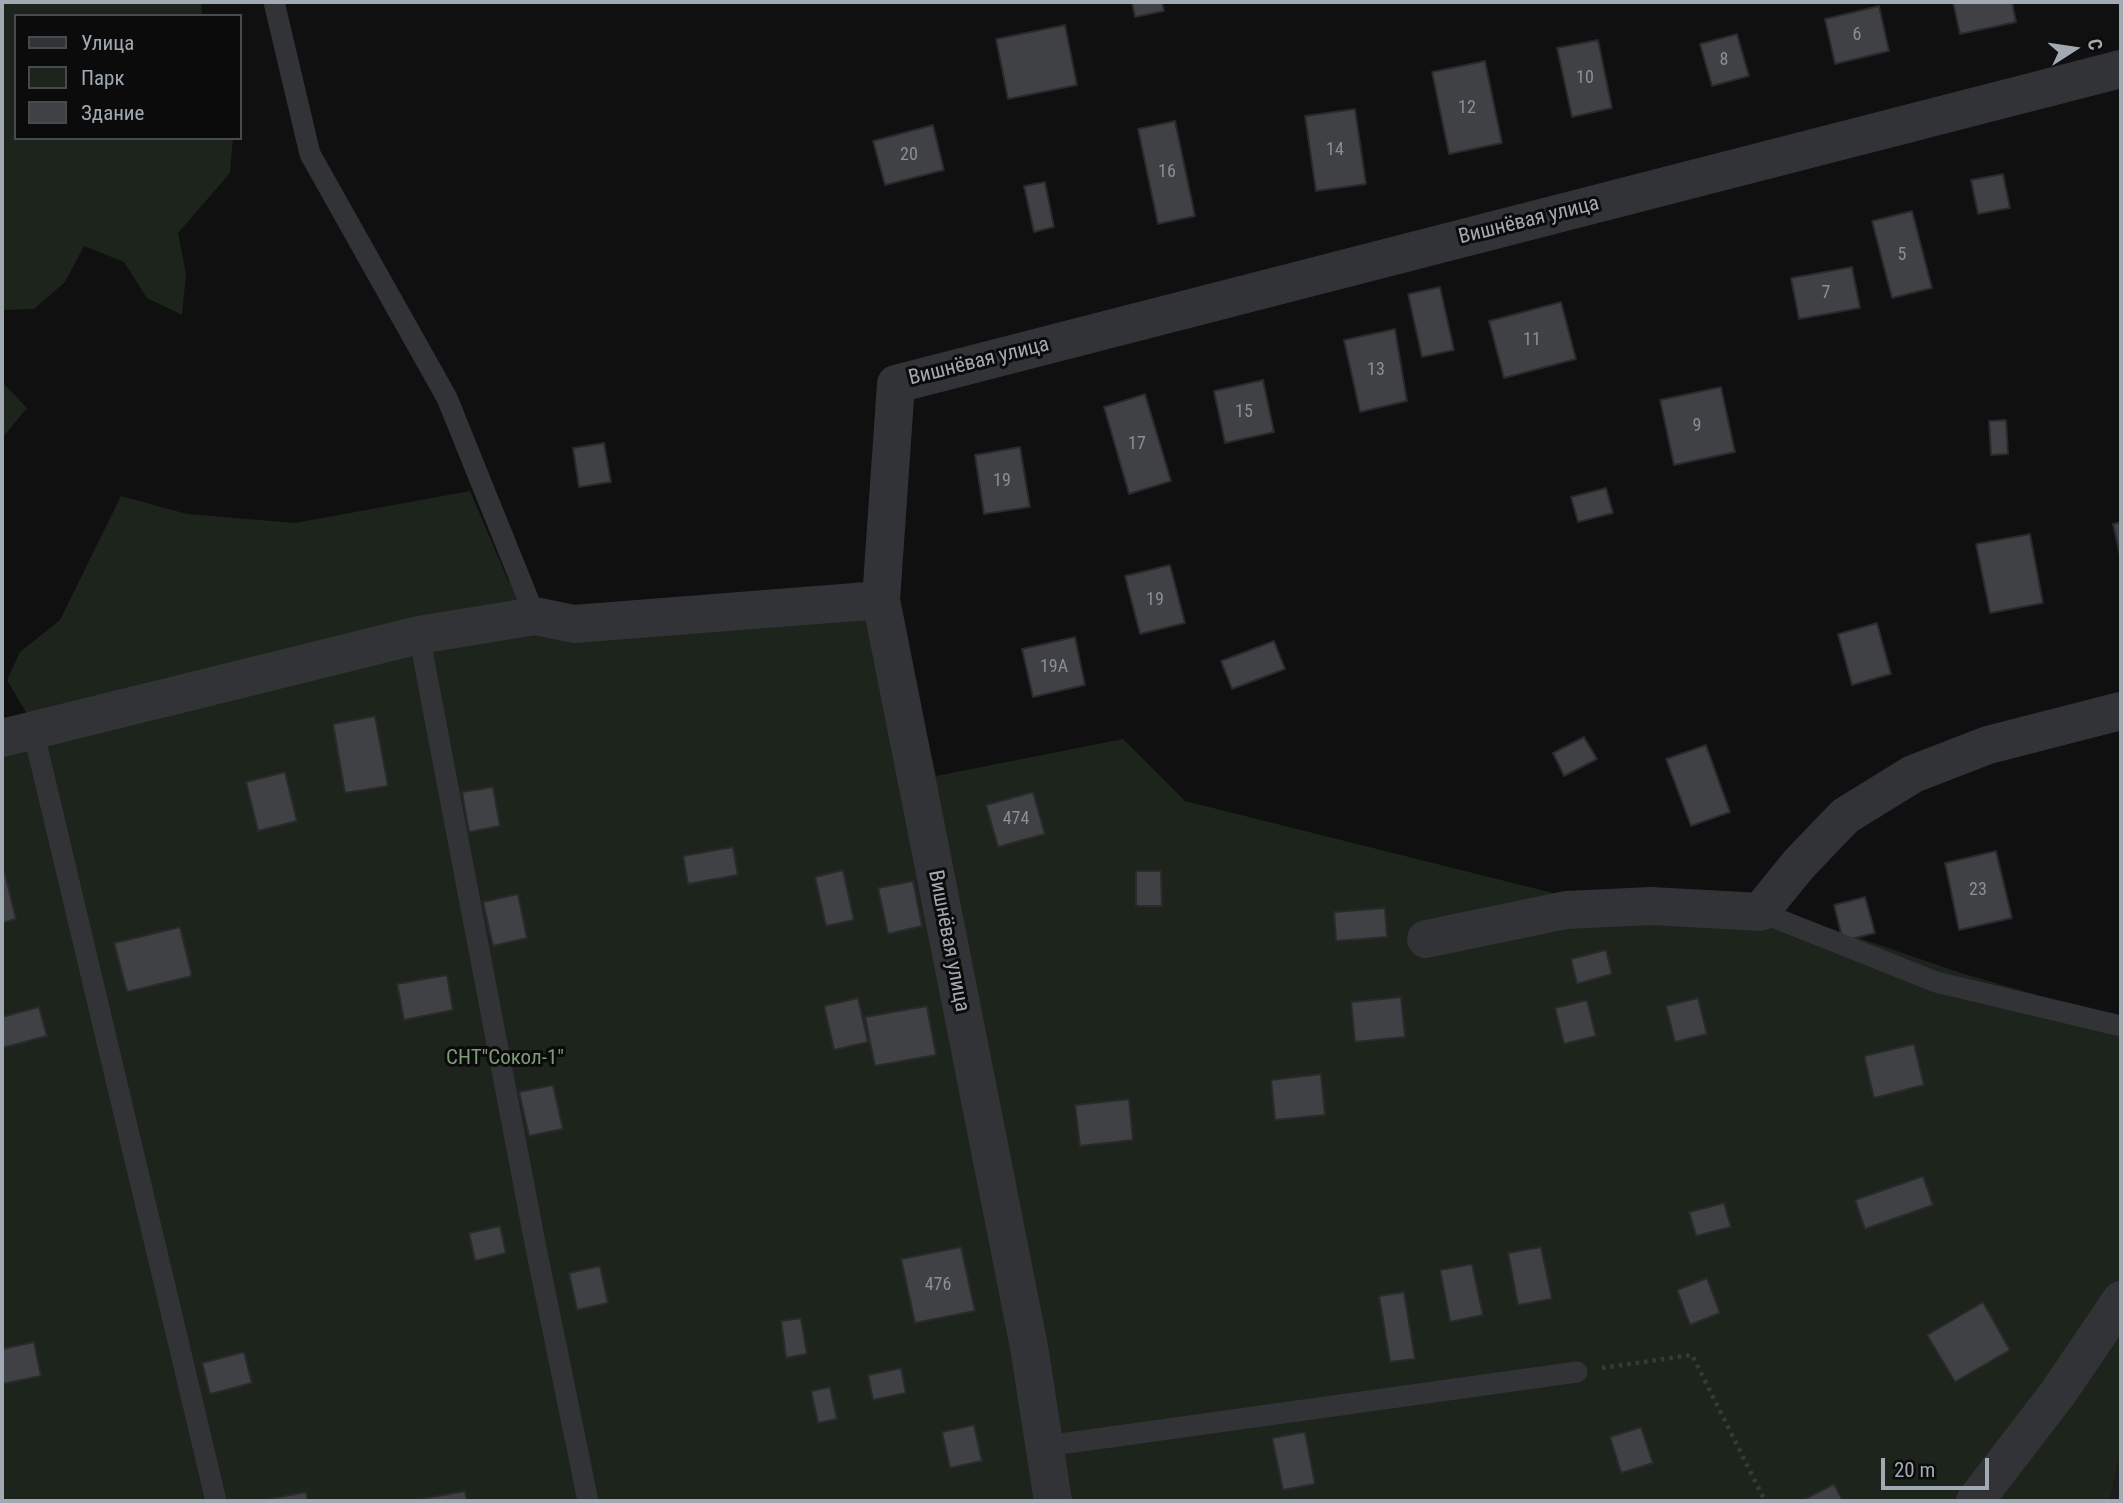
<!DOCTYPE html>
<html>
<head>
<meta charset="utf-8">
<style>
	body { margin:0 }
	#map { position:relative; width:2123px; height:1503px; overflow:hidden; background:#101011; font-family:"Roboto Condensed",sans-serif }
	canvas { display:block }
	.frame { position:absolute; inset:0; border:4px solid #a1aab2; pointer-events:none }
	.legend { position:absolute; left:14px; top:14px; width:228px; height:126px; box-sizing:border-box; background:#0b0b0c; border:2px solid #474b4e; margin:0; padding:9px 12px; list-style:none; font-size:21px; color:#a1aab2 }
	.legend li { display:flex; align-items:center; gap:14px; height:35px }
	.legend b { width:35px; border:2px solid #474b4e }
	.north { position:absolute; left:2039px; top:14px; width:70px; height:70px; -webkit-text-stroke:5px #0b0b0c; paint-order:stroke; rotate:78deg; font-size:19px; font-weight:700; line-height:28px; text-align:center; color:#a1aab2 }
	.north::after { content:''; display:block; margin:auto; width:24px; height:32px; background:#a1aab2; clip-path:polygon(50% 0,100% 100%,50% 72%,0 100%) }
	.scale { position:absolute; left:1881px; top:1458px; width:108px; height:32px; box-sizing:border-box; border:4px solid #a1aab2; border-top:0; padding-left:9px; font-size:21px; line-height:24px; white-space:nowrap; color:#a1aab2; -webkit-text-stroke:5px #0b0b0c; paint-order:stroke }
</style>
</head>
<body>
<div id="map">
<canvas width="2123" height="1503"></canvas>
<div class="frame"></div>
<ul class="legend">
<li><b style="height:9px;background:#313336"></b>Улица</li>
<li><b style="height:19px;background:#1c241c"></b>Парк</li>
<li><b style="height:19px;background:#3f4144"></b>Здание</li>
</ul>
<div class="north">С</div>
<div class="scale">20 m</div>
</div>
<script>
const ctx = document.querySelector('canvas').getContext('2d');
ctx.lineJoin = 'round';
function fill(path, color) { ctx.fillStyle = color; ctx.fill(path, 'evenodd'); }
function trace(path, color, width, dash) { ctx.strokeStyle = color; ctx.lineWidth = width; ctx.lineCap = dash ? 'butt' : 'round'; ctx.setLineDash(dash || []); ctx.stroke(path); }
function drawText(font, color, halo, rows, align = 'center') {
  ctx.font = font + ' "Roboto Condensed",sans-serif'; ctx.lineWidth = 6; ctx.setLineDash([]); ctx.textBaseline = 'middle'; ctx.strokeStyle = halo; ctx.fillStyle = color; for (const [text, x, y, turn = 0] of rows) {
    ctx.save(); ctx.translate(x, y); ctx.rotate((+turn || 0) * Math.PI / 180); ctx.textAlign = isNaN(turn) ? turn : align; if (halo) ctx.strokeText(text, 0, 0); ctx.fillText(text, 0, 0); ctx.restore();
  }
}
const built = new Path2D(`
	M2121 1448V1501H2110Z`);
const green = new Path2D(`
	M2 2H201L202 16H16V138H233L230 173 178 233 186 274 182 315 147 298 124 262 84 246 65 282 34 309 2 310Z
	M2 382 27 408 2 438Z
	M470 491 508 580 585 624 896 598 936 776 1123 739 1185 801 1641 915 1794 916 1964 974 2121 1019V1448L2110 1501H2V719L27 714 7 680 20 652 60 620 121 496 187 514 295 523Z`);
const building = new Path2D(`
	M1132 2H1162L1164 11 1135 17Z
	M1953 2H2012L2016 22 1960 34Z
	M1879 6 1889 51 1835 64 1825 19Z
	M1065 25 1077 85 1008 99 996 39Z
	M1737 34 1749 76 1712 86 1700 44Z
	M1598 40 1612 108 1572 117 1557 48Z
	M1485 61 1502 143 1449 154 1432 72Z
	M1355 109 1366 184 1316 191 1305 116Z
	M1175 121 1195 216 1158 224 1138 129Z
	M933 125 944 170 885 185 873 141Z
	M2003 174 2010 208 1978 214 1971 180Z
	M1045 182 1054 227 1034 232 1024 186Z
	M1912 211 1932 288 1892 298 1872 221Z
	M1852 267 1860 308 1799 319 1791 278Z
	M1440 287 1454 350 1422 357 1408 294Z
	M1561 302 1576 359 1504 378 1489 321Z
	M1395 329 1407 401 1360 412 1344 340Z
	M1263 380 1274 432 1225 443 1214 391Z
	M1721 387 1735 452 1674 465 1660 400Z
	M1145 394 1171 481 1129 494 1104 407Z
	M2006 420 2008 454 1991 455 1989 421Z
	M604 443 611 482 579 487 573 448Z
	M1020 447 1030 507 984 514 975 455Z
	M1606 488 1613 513 1578 522 1571 497Z
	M2121 522V560L2113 524Z
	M2030 534 2043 603 1990 613 1976 544Z
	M1170 565 1185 623 1140 634 1125 576Z
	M1877 623 1891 674 1852 685 1838 634Z
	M1075 637 1085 685 1033 697 1022 649Z
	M1274 641 1285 669 1232 689 1221 661Z
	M375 716 388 786 345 793 333 724Z
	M1584 737 1597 759 1564 776 1553 753Z
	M1706 745 1730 812 1691 826 1666 759Z
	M285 772 297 821 258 831 246 782Z
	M493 787 500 826 469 832 462 792Z
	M1033 792 1045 834 998 847 986 805Z
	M733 847 738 875 688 884 683 856Z
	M1996 851 2012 918 1959 930 1945 863Z
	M843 870 854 920 826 926 815 877Z
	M1136 871H1161L1162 906H1136Z
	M5 874 16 919 2 923V875Z
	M913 881 922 926 888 934 878 888Z
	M518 894 527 938 493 946 483 902Z
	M1865 897 1875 933 1843 941 1834 905Z
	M1385 908 1387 937 1336 941 1334 912Z
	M180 927 192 976 127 992 114 943Z
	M1606 950 1612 974 1577 984 1571 959Z
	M447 975 453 1010 404 1020 397 984Z
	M1401 997 1405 1037 1355 1042 1351 1002Z
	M858 998 868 1042 834 1050 824 1006Z
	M1698 998 1707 1034 1675 1042 1666 1006Z
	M1587 1000 1596 1036 1564 1044 1555 1008Z
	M927 1006 936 1055 875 1066 865 1017Z
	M39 1007 47 1036 2 1048V1017Z
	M1914 1044 1924 1085 1874 1098 1864 1056Z
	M1321 1074 1325 1115 1275 1120 1271 1080Z
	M553 1085 563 1129 529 1136 519 1092Z
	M1129 1099 1133 1140 1080 1146 1075 1105Z
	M1923 1176 1933 1205 1865 1229 1855 1200Z
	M1724 1203 1731 1227 1696 1236 1689 1212Z
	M500 1226 506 1253 475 1261 469 1233Z
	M961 1247 975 1311 915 1323 901 1259Z
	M1541 1247 1552 1299 1518 1305 1508 1253Z
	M1472 1264 1483 1315 1450 1322 1440 1270Z
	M600 1266 608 1303 577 1310 569 1273Z
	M1707 1278 1720 1313 1690 1325 1677 1290Z
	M1404 1292 1415 1359 1390 1362 1379 1296Z
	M1983 1302 2010 1350 1955 1382 1927 1335Z
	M801 1318 807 1354 786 1358 781 1321Z
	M34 1342 41 1376 2 1384V1349Z
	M244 1352 252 1383 210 1394 202 1363Z
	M901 1368 906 1393 873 1400 868 1375Z
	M830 1387 837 1419 818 1423 811 1391Z
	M974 1425 982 1461 950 1468 942 1432Z
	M1641 1427 1653 1463 1621 1473 1610 1437Z
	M1305 1432 1315 1484 1283 1490 1272 1438Z
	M1834 1484 1843 1501H1804L1803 1500Z
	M465 1491 467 1501H410Z
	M306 1492 308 1501H259Z`);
const path = new Path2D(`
	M1602 1368 1692 1355 1765 1501`);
const lane = new Path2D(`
	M274 2 310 154 447 398 535 616
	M419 635 535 1243 588 1501
	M33 730 216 1501
	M1760 912 1936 982 2121 1026
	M1046 1446 1577 1372`);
const street = new Path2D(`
	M2 738 419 635 535 616 574 624 881 600
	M1426 939 1566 910 1651 906 1760 912 1799 864 1845 816 1913 774 1988 745 2121 711
	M1053 1501 1029 1347 881 600 896 384 2121 69
	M1975 1501 2058 1393 2121 1300`);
const numberNames = [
	["6",1857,35],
	["8",1724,60],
	["10",1585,78],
	["12",1467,108],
	["14",1335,150],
	["20",909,155],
	["16",1167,172],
	["5",1902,255],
	["7",1826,293],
	["11",1532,340],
	["13",1376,370],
	["15",1244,412],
	["9",1697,426],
	["17",1137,444],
	["19",1002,481],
	["19",1155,600],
	["19А",1054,667],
	["474",1016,819],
	["23",1978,890],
	["476",938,1285]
];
const streetNames = [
	["Вишнёвая улица",1529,221,-14],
	["Вишнёвая улица",979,362,-14],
	["Вишнёвая улица",948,941,79]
];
const parkNames = [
	["СНТ\"Сокол-1\"",505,1059]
];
fill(built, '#1c1c1e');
fill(green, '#1c241c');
fill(building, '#3f4144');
trace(building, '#2a2a2d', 2);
trace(path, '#373a3d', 4.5, [3.5, 5]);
trace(lane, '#313336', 21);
trace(street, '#313336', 38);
drawText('18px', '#889096', null, numberNames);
drawText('21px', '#a1aab2', '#0b0b0c', streetNames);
drawText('21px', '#7d9e77', '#0b0b0c', parkNames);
</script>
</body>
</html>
